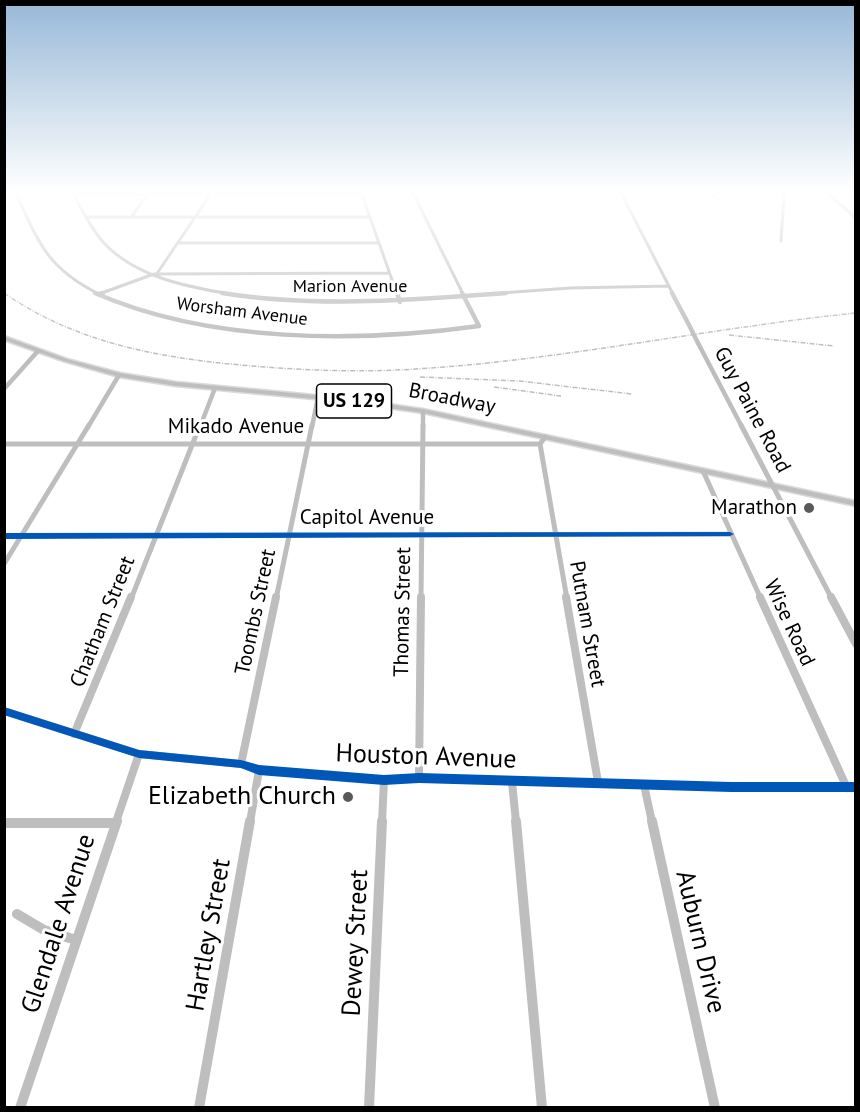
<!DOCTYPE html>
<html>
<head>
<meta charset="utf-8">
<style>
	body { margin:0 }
	#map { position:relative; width:860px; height:1112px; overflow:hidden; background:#fff; font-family:"PT Sans",sans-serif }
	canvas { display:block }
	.frame { position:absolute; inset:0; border:6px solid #000; pointer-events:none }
</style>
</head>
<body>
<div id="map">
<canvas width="860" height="1112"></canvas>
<div class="frame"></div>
</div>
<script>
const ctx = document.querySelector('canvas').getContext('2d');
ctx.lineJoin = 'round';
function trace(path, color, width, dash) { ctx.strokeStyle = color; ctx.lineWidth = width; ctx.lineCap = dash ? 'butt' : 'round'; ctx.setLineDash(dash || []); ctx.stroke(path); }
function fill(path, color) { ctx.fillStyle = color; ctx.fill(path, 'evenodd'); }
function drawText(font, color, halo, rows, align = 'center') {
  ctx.font = font + ' "PT Sans",sans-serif'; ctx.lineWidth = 6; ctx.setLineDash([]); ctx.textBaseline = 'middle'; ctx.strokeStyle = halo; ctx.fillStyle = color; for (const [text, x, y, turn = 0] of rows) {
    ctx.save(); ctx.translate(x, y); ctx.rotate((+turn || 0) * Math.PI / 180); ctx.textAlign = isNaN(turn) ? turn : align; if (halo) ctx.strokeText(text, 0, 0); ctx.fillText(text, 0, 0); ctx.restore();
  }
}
const minorFar4 = new Path2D(`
	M15 191C38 241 46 268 99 294
	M71 191C81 208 90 227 103 242 135 277 187 287 231 294
	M412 191 463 294
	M620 191 673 294
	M779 191 784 196 781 241
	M825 191 856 218
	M361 192 397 294
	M72 194H362
	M711 197 721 191
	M132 216 148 194
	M86 217H370
	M179 243H379
	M158 272 212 192
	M99 294 154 274 389 273
	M487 294 570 288 669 286`);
const minorFar3 = new Path2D(`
	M95 293C209 343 357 343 479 326L462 293
	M222 293C316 308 410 300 506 293
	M397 293 400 302
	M672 293 688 323
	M99 294 103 293
	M698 343 742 427
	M4 389 38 351
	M88 427 119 375
	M200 427 215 388
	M312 427 318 397
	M423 427V411`);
const minorFar2 = new Path2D(`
	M741 425 832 599
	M545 437 540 444 567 599
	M4 444H540
	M703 471 761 599
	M4 536 730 534
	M4 564 89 425
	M131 599 200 425
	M276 599 312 425
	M421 599 423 425`);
const minorFar1 = new Path2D(`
	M566 597 598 782
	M760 597 847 788
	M831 597 856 644
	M4 711 139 754 241 764 259 770 384 780 419 778 731 787H856
	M74 734 131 597
	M241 764 276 597
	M419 778 421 597
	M512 782 516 822
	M644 785 652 822
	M116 822 139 754
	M250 822 259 770
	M382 822 384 780`);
const minor = new Path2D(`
	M516 821 542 1108
	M652 821 715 1108
	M4 823H115
	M17 914 44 930 76 940
	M20 1108 117 821
	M199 1108 250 821
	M369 1108 382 821`);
const major = new Path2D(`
	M4 336 67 359 120 373 176 382 346 398 423 409 856 501V506L423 413 346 402 176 386 119 377 63 361 4 340Z`);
const rail = new Path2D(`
	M4 293C72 340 149 356 230 364 292 370 354 373 416 369 563 360 709 328 856 313
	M729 335 834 346
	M420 377 519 381 632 394
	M494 387 561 396`);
const minorBridge = new Path2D(`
	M688 323 698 343`);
const cycleway = new Path2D(`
	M730 532 734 534 730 536 4 539V533Z
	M4 707 139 750 241 760 259 765 384 775 419 773 731 782H856V792H731L419 783 384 785 259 775 241 768 139 758 4 715Z`);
const markers = [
	[809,508,6,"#595959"],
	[348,797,6,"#595959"]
];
const farStreetnames = [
	["Marion Avenue",350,287],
	["Worsham Avenue",242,312,7]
];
const shields = [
	[354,401,75]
];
const shieldNames = [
	["US 129",354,401]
];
const streetNames = [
	["Broadway",452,399,11],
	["Guy Paine Road",752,410,62],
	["Mikado Avenue",236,427],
	["Capitol Avenue",367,518],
	["Toombs Street",256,612,-78],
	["Thomas Street",403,612,-89],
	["Chatham Street",103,622,-68],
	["Wise Road",789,623,65],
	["Putnam Street",587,624,80]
];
const poiNames = [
	["Marathon",797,508]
];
const nearStreetnames = [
	["Houston Avenue",426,757,2],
	["Glendale Avenue",59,924,-72],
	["Hartley Street",209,935,-80],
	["Auburn Drive",700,942,77],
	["Dewey Street",356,943,-87]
];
const nearPoinames = [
	["Elizabeth Church",336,797]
];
trace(major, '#dbdbdb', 3);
trace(minorFar4, '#bebebe', 3);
trace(minorFar3, '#bebebe', 4.5);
trace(minorFar2, '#bebebe', 5);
trace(minorFar1, '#bebebe', 8);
trace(minor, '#bebebe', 10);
fill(major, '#bebebe');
trace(rail, '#bebebe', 1.5, [5, 1.5, 1, 1.5]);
trace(minorBridge, '#bebebe', 4.5);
fill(cycleway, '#0057b8');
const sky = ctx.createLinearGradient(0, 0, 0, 347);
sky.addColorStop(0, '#97b8d8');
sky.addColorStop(0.55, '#fff');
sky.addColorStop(1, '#ffffff00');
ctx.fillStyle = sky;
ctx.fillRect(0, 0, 860, 347);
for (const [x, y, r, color] of markers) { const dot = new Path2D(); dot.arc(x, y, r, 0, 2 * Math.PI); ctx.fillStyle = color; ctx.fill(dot); trace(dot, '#fff', 2); }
drawText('18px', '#000', '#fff', farStreetnames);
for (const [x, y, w] of shields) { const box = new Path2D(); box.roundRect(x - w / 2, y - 17, w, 34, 4.5); ctx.fillStyle = '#fff'; ctx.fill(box); trace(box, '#000', 1.5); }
drawText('bold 20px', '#000', null, shieldNames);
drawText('21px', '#000', '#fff', streetNames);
drawText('21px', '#000', '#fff', poiNames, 'right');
drawText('26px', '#000', '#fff', nearStreetnames);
drawText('26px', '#000', '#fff', nearPoinames, 'right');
</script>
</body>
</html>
